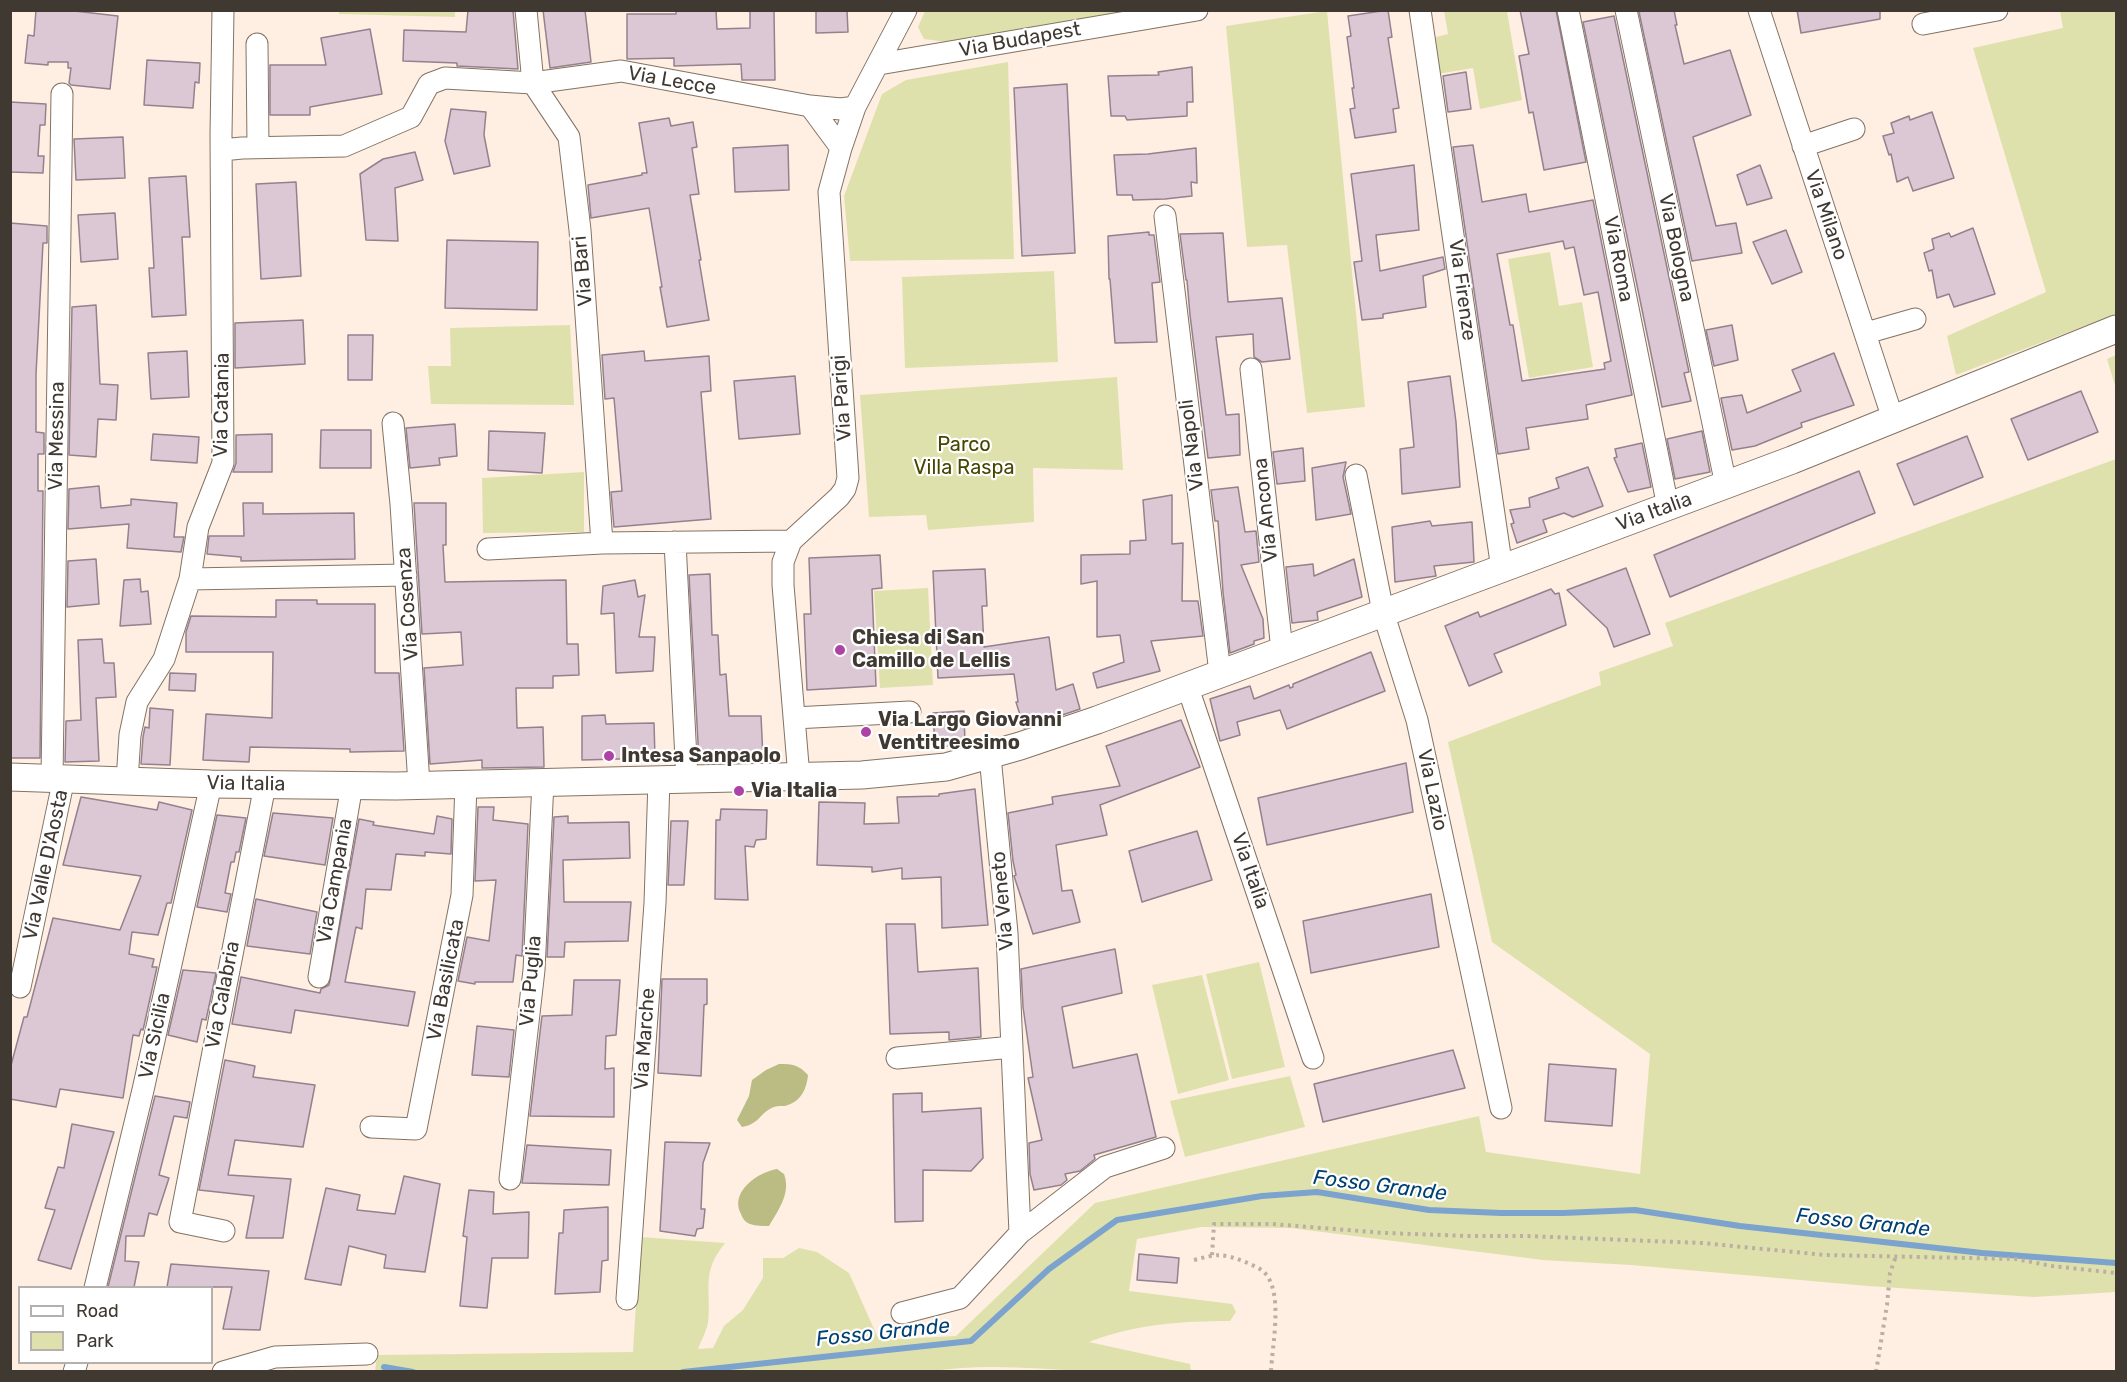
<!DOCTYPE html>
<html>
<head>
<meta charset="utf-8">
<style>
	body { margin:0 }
	#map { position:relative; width:2127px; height:1382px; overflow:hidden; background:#feefe2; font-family:Rubik,sans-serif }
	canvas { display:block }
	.frame { position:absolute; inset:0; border:12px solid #403932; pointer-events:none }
	.legend { position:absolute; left:18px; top:1286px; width:195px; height:78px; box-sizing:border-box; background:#fff; border:2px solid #b3b0ad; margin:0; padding:8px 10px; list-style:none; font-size:18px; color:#403932 }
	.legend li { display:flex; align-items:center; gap:12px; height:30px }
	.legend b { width:30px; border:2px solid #b3b0ad }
</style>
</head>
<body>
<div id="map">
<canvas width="2127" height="1382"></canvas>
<div class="frame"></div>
<ul class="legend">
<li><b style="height:8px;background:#fff"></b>Road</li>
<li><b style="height:16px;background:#dfe1ac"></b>Park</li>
</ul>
</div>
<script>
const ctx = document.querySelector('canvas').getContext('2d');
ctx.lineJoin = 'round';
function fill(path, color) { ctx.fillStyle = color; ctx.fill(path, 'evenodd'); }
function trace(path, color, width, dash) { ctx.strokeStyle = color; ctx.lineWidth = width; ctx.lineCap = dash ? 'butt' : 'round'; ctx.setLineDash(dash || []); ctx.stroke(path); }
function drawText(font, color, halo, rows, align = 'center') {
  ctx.font = font + ' Rubik,sans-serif'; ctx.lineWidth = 4.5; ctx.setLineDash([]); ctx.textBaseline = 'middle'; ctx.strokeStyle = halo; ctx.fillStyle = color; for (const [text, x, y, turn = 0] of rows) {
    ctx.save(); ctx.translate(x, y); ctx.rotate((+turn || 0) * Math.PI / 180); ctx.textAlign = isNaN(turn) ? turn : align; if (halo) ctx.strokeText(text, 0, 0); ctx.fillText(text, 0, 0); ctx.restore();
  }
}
const green = new Path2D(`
	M339 11H455V17L339 14Z
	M925 11V10L1129 11 947 42 924 39 918 27Z
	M1327 11 1365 407 1307 413 1287 245 1247 247 1226 26Z
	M1444 11H1507L1522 100 1480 109 1473 68 1438 74 1432 38 1448 34Z
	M2060 11H2116V314L1956 375 1947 336 2046 292 1973 48 2063 28Z
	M1008 62 1014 259 850 261 844 196 882 94 906 80Z
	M1550 252 1559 306 1582 302 1593 367 1529 378 1508 259Z
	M1054 271 1058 362 905 368 902 277Z
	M570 325 574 405 431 404 428 366H451L450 328Z
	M2116 355V389L2107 359Z
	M1117 377 1123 470 1033 468 1034 522 928 530 926 515 869 517 860 395Z
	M2116 459V1292L2034 1297 1868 1286 1631 1265 1543 1260 1291 1228 1201 1227 1137 1239 1129 1291 1232 1304 1236 1312 1230 1321C1183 1321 1134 1324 1089 1342L1190 1364 1191 1371C1156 1371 1120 1373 1085 1371 1032 1368 978 1363 925 1372H375L377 1355 633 1352 640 1237 725 1243C700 1274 712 1289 708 1323 706 1332 701 1341 698 1349L713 1348 724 1326 743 1310 763 1278V1258H783L799 1248 817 1252 849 1273 879 1340 956 1336 1095 1203 1479 1116 1486 1152 1640 1174 1650 1054 1492 942 1448 742 1601 685 1599 672 1673 646 1665 623Z
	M584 472V532L483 533 482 478Z
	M928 588 933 685 880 688 874 591Z
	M1259 962 1285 1067 1232 1079 1206 974Z
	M1202 975 1229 1080 1178 1094 1152 985Z
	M1290 1076 1305 1127 1185 1157 1170 1101Z`);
const forest = new Path2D(`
	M779 1064C793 1064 799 1065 808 1075 807 1088 801 1101 788 1105 784 1107 778 1105 774 1107 760 1112 760 1124 742 1127L737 1120 749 1096 752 1080 766 1070Z
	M777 1169 784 1174C791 1193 779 1209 769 1226 763 1226 756 1226 750 1224 745 1222 743 1219 741 1214 729 1192 758 1172 777 1169Z`);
const stream = new Path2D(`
	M384 1367 413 1372
	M683 1372 971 1341 1049 1269 1117 1220 1262 1196 1317 1192 1429 1210 1501 1213H1563L1635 1210 1740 1226 1982 1253 2116 1263`);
const building = new Path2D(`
	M36 10H66L118 16 110 89 71 85 69 83 71 68H68V62H48V65L25 63 28 35 34 36Z
	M468 10H513L518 69 457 66V63L403 61 404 30 466 32Z
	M543 10H585L591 62 550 68Z
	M676 10H716L717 29 750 28V10H774L775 80H742L741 64 674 66V58L627 59V14H676Z
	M816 10H847L848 32 816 33Z
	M1388 10 1392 37 1388 38 1399 108 1393 109 1396 132 1355 138 1350 109 1355 108 1352 88H1354L1347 37 1351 36 1348 16Z
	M1520 10H1556L1586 162 1544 170 1533 112 1529 113 1519 56 1529 54Z
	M1644 10H1674L1677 25H1675L1684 64 1730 50 1751 115 1693 137 1716 226 1736 223 1742 253 1692 261 1639 12Z
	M1797 10H1880V19L1801 33Z
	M1614 16 1689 372 1684 373 1691 401 1662 407 1583 22Z
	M370 29 382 94 310 107V115H270V65H326L321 38Z
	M147 60 200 63 199 83 195 82 193 108 144 105Z
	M1192 67 1193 102H1187V116L1127 120 1125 116H1111L1108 76 1159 75 1158 72Z
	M1466 72 1471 109 1448 112 1443 76Z
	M1067 84 1075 253 1022 256 1014 88Z
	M10 102 46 104 45 125H40L38 156H44L43 173 10 172Z
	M451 109 486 112 484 135 490 166 454 174 445 141Z
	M1932 112 1954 178 1913 191 1908 177 1897 182 1891 154 1889 155 1883 136 1894 133 1891 123 1909 116 1910 120Z
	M669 118 671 126 693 122 697 147 692 148 699 194 690 195 701 260H699L709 320 667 327 660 287H662L649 208 591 218 588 185 642 175V173H647L639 123Z
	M123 137 125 178 76 180 74 139Z
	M788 145 789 190 735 192 733 148Z
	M1473 145 1482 202 1526 194 1529 212 1593 200 1632 395 1586 405 1588 419 1526 428 1529 449 1498 454 1453 147ZM1563 241 1565 249 1574 247 1584 295 1598 292 1611 361 1604 363 1605 369 1522 381 1513 325H1510L1497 254Z
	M1196 148 1197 183 1191 182 1192 196 1165 199 1133 200 1132 195H1117L1114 155 1148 154Z
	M415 152 423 180 395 188 398 241 366 240 360 174 383 159Z
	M1414 165 1419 230 1376 235 1380 271 1443 257 1445 269 1423 276 1426 307 1383 314V318L1362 320 1354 262 1362 261 1351 174Z
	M1760 165 1772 198 1747 205 1737 175Z
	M186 176 190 237H182L186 315 152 317 149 268H154L149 178Z
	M296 182 301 276 261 279 256 184Z
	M115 213 118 259 81 262 78 215Z
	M10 223 47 226V243H43L36 374V432L44 433V454H38V491H43L40 758H10Z
	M1973 228 1995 294 1954 307 1949 294 1937 298 1932 270 1929 271 1924 253 1934 249 1932 239 1949 233 1951 237Z
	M1786 230 1802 272 1772 284 1753 242Z
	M1149 232V235H1154L1160 282 1152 283 1157 342 1115 343 1110 279H1109L1108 236Z
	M1223 233 1228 302 1282 298 1290 359 1262 362 1254 357 1253 334 1216 337 1226 415 1239 414 1240 455 1208 458 1190 315 1187 280H1186L1180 234Z
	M447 240 538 242 537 310 445 308Z
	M96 305 100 384 118 385 116 420 98 419 96 457 69 455 72 307Z
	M303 320 305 364 235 368V323Z
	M1732 325 1738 360 1714 366 1706 330Z
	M348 335H373L372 380H348Z
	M187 351 189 397 151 399 148 353Z
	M644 351 645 361 709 356 711 391 701 392 711 519 614 527 611 492 622 491 614 398 605 399 602 355Z
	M1834 353 1854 405 1801 423 1802 427 1755 446 1732 450 1721 398 1742 395 1747 413 1801 391 1792 370Z
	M795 376 800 434 739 439 734 381Z
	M1450 376 1456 422 1460 487 1402 494 1400 449 1414 447 1408 382Z
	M2081 391 2098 432 2028 460 2011 419Z
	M455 424 457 456 439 458 440 465 410 468 406 428Z
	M321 430H371V468H320Z
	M489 431 545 433 542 473 488 470Z
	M1702 431 1710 472 1675 479 1667 439Z
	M153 434 199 437 197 463 151 460Z
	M272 434V472H233L236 463V435Z
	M1967 436 1983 477 1914 505 1897 464Z
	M1642 443 1651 487 1628 492 1614 458 1617 457 1615 449Z
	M1303 448 1305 481 1277 484 1273 452Z
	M1346 462 1343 477 1351 514 1316 520 1312 468Z
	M1588 467 1603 506 1573 517 1564 513 1543 520 1547 532 1517 543 1511 524 1514 523 1510 510 1530 507 1529 498 1559 488 1556 478Z
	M1859 471 1875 513 1670 597 1654 555Z
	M99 486 101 508 131 505V499L177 503 174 537H184L181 552 127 548 129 524 68 529 69 489Z
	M1238 487 1245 532 1256 531 1259 562 1241 565 1263 619 1264 638 1254 641V644L1230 653 1223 592 1218 521H1215L1211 490Z
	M1172 495V544L1183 543 1182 601H1198L1203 636 1151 641 1160 671 1097 688 1093 673 1124 662 1120 635 1097 637V581L1081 584V555L1130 554V541L1146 540 1143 500Z
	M243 503H263V514L354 513 355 559 241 561V557L207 554 209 536H244Z
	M414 503H446V545H443L445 582 566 580 567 644H578L579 675 553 676V688H516L517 728 543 727 544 767 482 768V760L430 764 424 668 463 665 461 632 422 634Z
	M1430 521 1432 526 1472 522 1474 562 1434 566 1436 576 1395 582 1392 527Z
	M880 555 882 588 872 589 876 686 807 690 804 614H811L809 558Z
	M96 559 99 604 67 607 68 561Z
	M1354 559 1362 597 1317 612 1318 620 1292 623 1286 567 1313 564 1314 576Z
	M1626 568 1650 634 1614 647 1607 628 1567 590Z
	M985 569 987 606H982L984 647 1049 637 1056 690 1073 684 1080 709 1024 728 1016 702H1018L1014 674 938 678 933 571Z
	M710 574 712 635H718L720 675 726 674 729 716H761L763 758 699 761 689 575Z
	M140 579 141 592 148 591 151 624 120 626 124 580Z
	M635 580 638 597 645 595 639 637H655L653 671 616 673 614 613 601 614 603 586Z
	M1551 589 1555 594 1559 593 1566 625 1494 654 1502 672 1469 686 1445 626 1478 612 1480 617Z
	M276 600H317V604H375V673H399L404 751 350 752V749L250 747 249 762 203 760 206 714 272 718 273 652H186V632L191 616 276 617Z
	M102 639 104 663H114L116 697 96 698 99 761 65 762 66 721 81 720 78 640Z
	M1371 652 1385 691 1287 729 1280 710 1237 722 1240 735 1220 741 1210 699 1250 686 1254 699 1289 685 1290 688 1293 687V684Z
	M170 673 196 674 195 691 169 690Z
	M150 708 173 710 170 765 141 764 143 737 145 727 149 728Z
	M964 711 965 745 935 747 933 713Z
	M605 715 606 724 654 723 655 758 582 760V716Z
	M1181 720 1200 767 1100 805 1107 835 1056 845 1062 891 1072 890 1080 922 1033 934 1014 876 1016 875 1013 861 1008 813 1053 804 1052 797 1120 786 1106 746Z
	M1406 763 1413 812 1267 845 1258 798Z
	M975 789 988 925 942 928 941 877 902 879V868L872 872V867L817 865 819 802 865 803 864 824 899 823 897 797 939 796V794Z
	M81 797 157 810 159 802 192 810 171 903H167L158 935 132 932 129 954 154 959 152 967H157L143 1030 141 1029 139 1036 133 1035 123 1098 60 1089 56 1107 10 1099V1069L24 1017H27L53 918 120 930 141 876 63 865Z
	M478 807H494L493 820 528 824 522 956 516 955 513 982H475V984L458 981 467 937 489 941 496 880 475 881Z
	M721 809 767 810 766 839 756 840 754 847 745 846 748 900 715 899 716 820H720Z
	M273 813 333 818 325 865 264 856Z
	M217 815 246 818 239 852H236L234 862H231L225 893 231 894 227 912 197 907Z
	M437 816 452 819 451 854 425 852V856L396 854 391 890 366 889 362 929 356 927 345 982 415 992 408 1026 295 1010 291 1033 232 1024 241 977 320 993 321 989 329 985 359 819 374 822 373 825 434 834Z
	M568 816V823L629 822 630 858 563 860 564 902H631L628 941 565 942 564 957H547L554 817Z
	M671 821H688L684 885H668Z
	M1197 831 1212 880 1142 902 1129 851Z
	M1431 894 1439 947 1311 973 1303 921Z
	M256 899 317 912 310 954 247 946Z
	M886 924H915L918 972 978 968 981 1037 949 1040V1032L890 1034Z
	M1115 949 1122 993 1062 1007 1073 1068 1137 1054 1156 1137 1094 1155 1095 1159 1080 1171 1065 1174 1067 1180 1061 1185 1034 1190 1030 1174 1029 1143 1042 1140 1028 1078 1033 1077 1023 1007 1021 969Z
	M183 970 216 973 206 1020 202 1019 197 1042 168 1035Z
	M662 979H707V1004L704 1005 701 1076 658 1073Z
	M574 980H620L616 1035 606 1036 605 1069 614 1068V1117L530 1116 542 1016 572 1015Z
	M477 1026 514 1030 509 1077 472 1075Z
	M1453 1050 1465 1088 1323 1122 1314 1084Z
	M225 1060 255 1066 253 1077 315 1085 303 1147 235 1140 228 1175 291 1179 283 1238H246L254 1196 199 1190Z
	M1549 1064 1616 1069 1612 1126 1545 1121Z
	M922 1093V1112L981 1108 983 1158 971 1171 923 1170V1221L895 1222 893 1094Z
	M155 1096 190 1102 187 1118 174 1116 159 1175 169 1178 157 1215 149 1213 144 1236H126L125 1261 139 1262 134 1287H108Z
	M72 1124 114 1132 71 1269 38 1260 55 1210 45 1208 58 1167 64 1168Z
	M665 1142 710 1143 703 1163 701 1209H705L703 1228 697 1229 695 1236 660 1231Z
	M527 1145 611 1150 609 1185 522 1183Z
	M404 1176 440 1184 425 1272 384 1268 386 1255 349 1246 341 1285 305 1279 326 1188 360 1195 357 1210 395 1214Z
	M469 1190 494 1192 493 1214 529 1212 528 1258H492L487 1308 460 1306 467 1237 463 1236Z
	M608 1207V1260L602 1261 600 1292 555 1294 559 1233H563L564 1210Z
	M1139 1254 1179 1258 1177 1283 1137 1280Z
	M171 1264 269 1271 260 1330 223 1329 232 1287H167Z`);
const path = new Path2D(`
	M1212 1255 1214 1224H1272L1385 1233 1470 1236H1526L1702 1243 1825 1255 2016 1259 2052 1266 2116 1273
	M1194 1260C1217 1254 1221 1253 1243 1261 1250 1264 1258 1267 1264 1272 1284 1292 1272 1345 1271 1372
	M1876 1372 1887 1305 1890 1273 1896 1256`);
const minor = new Path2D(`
	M526 10 533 83 569 137 580 230 602 543 791 541
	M1420 10 1502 569
	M1568 10 1668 507
	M1626 10 1726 485
	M1759 10 1893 419
	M1923 24 1997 10
	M257 44 258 147
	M879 64 1197 10
	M810 106 841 109 855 107
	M1803 146 1854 129
	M222 150 242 148 344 146 411 117 429 84 445 78 533 83 621 71 810 106 841 148
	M1165 216 1220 673
	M1866 333 1915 319
	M1251 369 1282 650
	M393 423 401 504 419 785
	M1356 475 1383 612 1417 720 1501 1108
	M675 542 687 779
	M488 549 602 543
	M190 579 406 575
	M1187 685 1313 1058
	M794 718 910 712
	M990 756 1007 933 1020 1233
	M799 777 783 585V562L791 541 839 497 845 489 848 478 829 192 841 148 855 107 906 10
	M52 778 62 94
	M127 781 130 735 137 702 164 659 190 579 198 527 223 463 221 135 223 10
	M319 977 352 785
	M20 987 64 778
	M897 1058 1012 1047
	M371 1127 416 1129 462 895 466 784
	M510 1179 534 970 543 782
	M224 1231 180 1222 265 785
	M95 1288 143 1090 211 784
	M627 1299 655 903 659 780
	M902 1313 960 1298 1020 1233 1105 1167 1164 1148
	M74 1372 77 1362
	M223 1372 275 1357 367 1354`);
const major = new Path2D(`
	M10 777 211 784 396 786 862 775 946 767 1020 746 1097 720 1792 460 2116 329`);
const markers = [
	[840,650,6,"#ac43a5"],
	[866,732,6,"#ac43a5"],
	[609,756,6,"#ac43a5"],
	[739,791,6,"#ac43a5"]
];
const streetNames = [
	["Via Budapest",1020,40,-10],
	["Via Lecce",672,81,10],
	["Via Milano",1826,215,71],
	["Via Bologna",1676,248,78],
	["Via Roma",1618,259,79],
	["Via Bari",583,271,-95],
	["Via Firenze",1462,290,82],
	["Via Parigi",842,398,-94],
	["Via Catania",222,405,-89],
	["Via Messina",57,436,-89],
	["Via Napoli",1192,445,-97],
	["Via Ancona",1266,510,-96],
	["Via Italia",1654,512,-20],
	["Via Cosenza",408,604,-94],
	["Via Italia",246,784,1],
	["Via Lazio",1432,790,78],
	["Via Valle D'Aosta",46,865,-78],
	["Via Italia",1250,871,71],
	["Via Campania",335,881,-80],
	["Via Veneto",1003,901,-95],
	["Via Basilicata",446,980,-79],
	["Via Puglia",531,981,-85],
	["Via Calabria",223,995,-79],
	["Via Sicilia",155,1036,-78],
	["Via Marche",645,1039,-86]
];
const parkNames = [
	["Parco",964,445],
	["Villa Raspa",964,468]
];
const poiNames = [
	["Chiesa di San",852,638],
	["Camillo de Lellis",852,661],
	["Via Largo Giovanni",878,720],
	["Ventitreesimo",878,743],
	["Intesa Sanpaolo",621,756],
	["Via Italia",751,791]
];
const waterNames = [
	["Fosso Grande",1380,1186,7],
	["Fosso Grande",1863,1223,6],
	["Fosso Grande",883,1333,-6]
];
fill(green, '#dfe1ac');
fill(forest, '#babc83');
trace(stream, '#7ba3cd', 6);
fill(building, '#dcc7d5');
trace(building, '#94818e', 1.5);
trace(minor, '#837364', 23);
trace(major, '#837364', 29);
trace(path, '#bbafa4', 4, [3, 4.5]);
trace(minor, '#fff', 21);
trace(major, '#fff', 27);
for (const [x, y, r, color] of markers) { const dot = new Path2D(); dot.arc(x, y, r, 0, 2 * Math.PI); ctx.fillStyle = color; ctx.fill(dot); trace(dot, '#fff', 2); }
drawText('20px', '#403932', '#fff', streetNames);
drawText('20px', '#464600', '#fff', parkNames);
drawText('bold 20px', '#403932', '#fff', poiNames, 'left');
drawText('italic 21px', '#004174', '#fff', waterNames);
</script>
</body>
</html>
